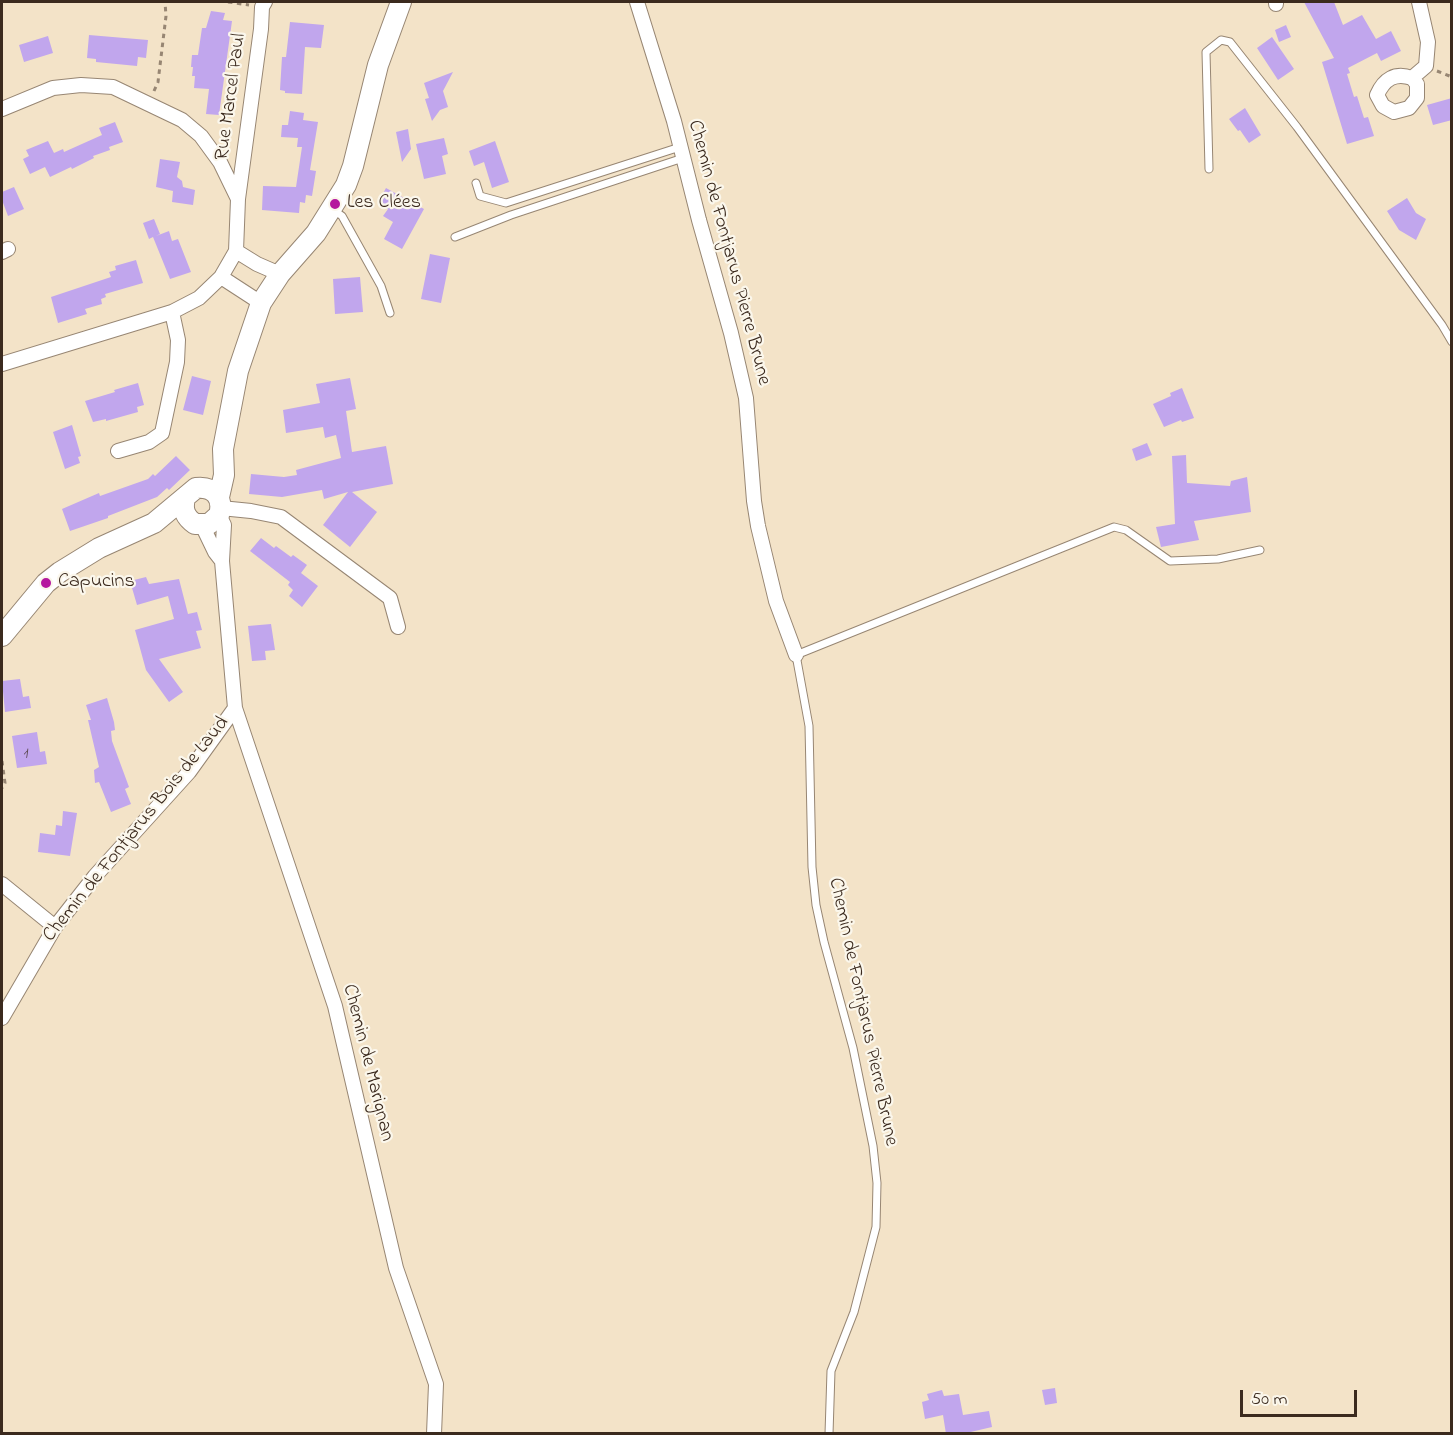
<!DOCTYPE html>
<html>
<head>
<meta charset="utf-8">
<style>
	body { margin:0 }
	#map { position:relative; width:1453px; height:1435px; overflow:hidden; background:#f3e3c8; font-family:"Indie Flower",sans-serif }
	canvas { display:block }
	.frame { position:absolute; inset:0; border:3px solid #3b2a1e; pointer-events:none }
	.scale { position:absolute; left:1240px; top:1390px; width:117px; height:27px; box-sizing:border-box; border:3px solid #3b2a1e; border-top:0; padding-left:8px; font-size:18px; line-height:21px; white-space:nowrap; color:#3b2a1e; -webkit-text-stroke:4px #fbf7ec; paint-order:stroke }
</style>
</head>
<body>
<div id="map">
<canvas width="1453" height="1435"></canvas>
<div class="frame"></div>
<div class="scale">50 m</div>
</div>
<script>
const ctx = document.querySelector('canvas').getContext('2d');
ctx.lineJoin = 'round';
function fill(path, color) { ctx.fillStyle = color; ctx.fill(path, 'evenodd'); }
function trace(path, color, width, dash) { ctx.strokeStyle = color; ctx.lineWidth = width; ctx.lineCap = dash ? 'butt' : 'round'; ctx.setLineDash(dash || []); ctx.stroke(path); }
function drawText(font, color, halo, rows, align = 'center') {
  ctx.font = font + ' "Indie Flower",sans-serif'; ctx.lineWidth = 4.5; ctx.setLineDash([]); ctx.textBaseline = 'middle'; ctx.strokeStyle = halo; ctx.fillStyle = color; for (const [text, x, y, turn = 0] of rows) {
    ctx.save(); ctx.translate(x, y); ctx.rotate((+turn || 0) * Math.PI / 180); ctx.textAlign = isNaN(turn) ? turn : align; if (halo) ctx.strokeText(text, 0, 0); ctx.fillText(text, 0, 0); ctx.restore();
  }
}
const building = new Path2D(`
	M1304 2H1334L1343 25 1362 15 1376 39 1391 31 1401 51 1381 61 1377 53 1348 68 1350 73 1347 74 1354 97 1357 96 1364 118 1368 117 1374 136 1347 144 1322 62 1334 58Z
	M211 11 225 13 223 20 232 21 219 115 206 114 209 89 194 88 195 76H192L193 67H191L192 55H198L202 28H206Z
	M290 22 324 25 321 48 305 47 302 94 285 93V91L280 90 282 57H286Z
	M1286 25 1291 37 1279 42 1275 30Z
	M89 35 148 40 146 58 138 57 137 66 96 62V59L87 58Z
	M48 36 53 53 24 62 19 45Z
	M1272 37 1294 69 1278 80 1257 48Z
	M453 72 443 91 448 107 440 110 432 121 425 99 429 98 424 83Z
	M1452 98V120L1433 125 1427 105Z
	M1245 108 1261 135 1249 143 1240 130 1238 131 1229 119Z
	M290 111 304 113 303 120 318 122 310 170 316 171 312 196 306 195 305 203 300 202 299 213 262 210 263 186 296 187 302 147H297L298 138 281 137 282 125H288Z
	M115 122 123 142 109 147 110 150 93 156 94 158 72 169 71 167 50 177 45 167 30 174 23 159 29 156 26 150 48 141 54 153 63 149 64 152 102 135 99 128Z
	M408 129 411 149 402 162 396 132Z
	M444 138 448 154 442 156 446 174 424 179 416 144Z
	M495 141 509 182 492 188 484 162 474 166 469 151Z
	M160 159 180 162 177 177 182 181 183 187 195 190 193 205 172 202 173 191 156 187Z
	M14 187 24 209 8 216 2 200V192Z
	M386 188 424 209 402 249 384 239 393 222 383 216 388 209 378 203Z
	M1407 198 1416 213 1426 219 1416 240 1399 230 1387 211Z
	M154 219 160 234 156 236 169 231 172 241 178 239 191 272 170 279 153 237 149 239 143 223Z
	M430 254 450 258 441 303 421 299Z
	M136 260 143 283 105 294 106 297 101 299 102 304 85 309 87 314 58 323 51 297 111 277 109 272 116 270 115 266Z
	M360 277 363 312 335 314 333 279Z
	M192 376 211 381 203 415 183 410Z
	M350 378 356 409 346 411 352 452 386 446 393 484 352 492 377 512 350 547 323 525 348 492 324 499 322 490 282 497 249 494 251 474 284 477 297 475 296 470 341 458 336 435 325 438 323 427 286 433 283 410 320 403 316 384Z
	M138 383 144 405 137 407 138 412 106 421V419L93 422 85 401 115 392 114 390Z
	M1182 388 1194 418 1182 422 1181 420 1164 427 1153 404 1171 396 1170 393Z
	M72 425 81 456 78 457 80 463 65 469 53 432Z
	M1147 443 1152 455 1136 461 1132 449Z
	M1186 455 1187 483 1230 486 1231 481 1247 477 1251 512 1194 521 1199 540 1161 547 1156 527 1175 524 1172 456Z
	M176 456 190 470 169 490 167 488 157 497 108 516V518L70 531 62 509 99 493 100 496 148 479 153 474 155 476Z
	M261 538 274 548 276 546 291 557 293 555 307 565 301 573 318 586 302 607 289 596 293 590 288 585 290 582 250 551Z
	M146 577 149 584 179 579 188 614 197 612 202 630 196 631 201 648 159 659 183 692 169 702 146 670 135 630 174 619 168 596 137 605 130 581Z
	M271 624 275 650 265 651 266 660 252 661 248 626Z
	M20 679 23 697 29 696 31 708 5 712 2 681Z
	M107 698 114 722 115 730 111 731 112 741 129 787 125 789 131 804 111 812 99 782 95 783 94 770 99 767 88 720H91L86 705Z
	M37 732 40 752 45 751 47 764 17 768 12 736Z
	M63 811 77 813 70 856 38 852 40 833 55 835 56 825 62 826Z
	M1055 1388 1057 1403 1045 1405 1042 1390Z
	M942 1390 944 1396 959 1394 963 1415 989 1411 992 1427 962 1434H946L943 1415 925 1419 922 1402 929 1400 927 1394Z`);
const path = new Path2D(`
	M228 2 249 5
	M1437 71 1452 77
	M154 91 158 82 166 16 165 2
	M2 761 5 783 2 788`);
const lane = new Path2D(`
	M1209 169 1206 52 1221 40 1230 42 1297 127 1442 325 1452 342
	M476 183 480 196 506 203 680 147
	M332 209 342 216 381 286 390 313
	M455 237 511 215 683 158
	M829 1434 831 1371 854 1312 876 1227 877 1183 873 1146 853 1048 824 942 816 905 812 867 809 726 796 655 1114 527 1126 530 1170 561 1218 559 1260 550`);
const street = new Path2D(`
	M637 2 674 121 699 220 731 333 746 398 754 501 758 526 776 601 796 655
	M1276 2V4
	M1412 78C1395 72 1384 79 1377 95L1383 106 1394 112 1409 108 1417 98V84L1412 78 1426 66 1428 42 1419 2
	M2 109 53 88 81 85 113 87 182 120 201 136 220 162 238 199
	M236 251 257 264 280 274
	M2 252 8 249
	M221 277 261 303
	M2 364 172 312 199 298 221 277 236 251 238 199 261 29 262 7 265 2
	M118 451 149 442 162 433 177 362 178 340 172 312
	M221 508 251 511 281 517 390 598 398 627
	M219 515 224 525 222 561 235 708 335 1006 396 1268 436 1384 434 1434
	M202 525 215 552 222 561
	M2 884 55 927
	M2 1018 55 927 95 876 189 772 235 708`);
const secondary = new Path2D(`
	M219 497 224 475 223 449 238 371 261 303 280 274 316 233 346 185 353 166 378 65 401 2
	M2 636 46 583 60 572 99 548 154 523 196 488C214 486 224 498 219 515L209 524H195C185 517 182 510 185 498`);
const markers = [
	[335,204,6,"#b5179e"],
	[46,583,6,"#b5179e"]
];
const numberNames = [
	["1",26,754]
];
const streetNames = [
	["Rue Marcel Paul",232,97,-82],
	["Chemin de Fontjarus Pierre Brune",728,253,75],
	["Chemin de Fontjarus Bois de Laud",137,830,-51],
	["Chemin de Fontjarus Pierre Brune",862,1012,78],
	["Chemin de Marignan",367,1063,76]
];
const poiNames = [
	["Les Clées",347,204],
	["Capucins",58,583]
];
fill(building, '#c1a6ed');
trace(lane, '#978673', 9);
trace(street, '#978673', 16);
trace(secondary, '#978673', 22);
trace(path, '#978673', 3, [4.5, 4.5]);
trace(lane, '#fff', 7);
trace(street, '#fff', 14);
trace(secondary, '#fff', 20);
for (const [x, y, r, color] of markers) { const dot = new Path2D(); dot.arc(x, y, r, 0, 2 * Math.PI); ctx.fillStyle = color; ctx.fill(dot); trace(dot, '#fbf7ec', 2); }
drawText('16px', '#5c4952', null, numberNames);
drawText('20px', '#3b2a1e', '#fbf7ec', streetNames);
drawText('20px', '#3b2a1e', '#fbf7ec', poiNames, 'left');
</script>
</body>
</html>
